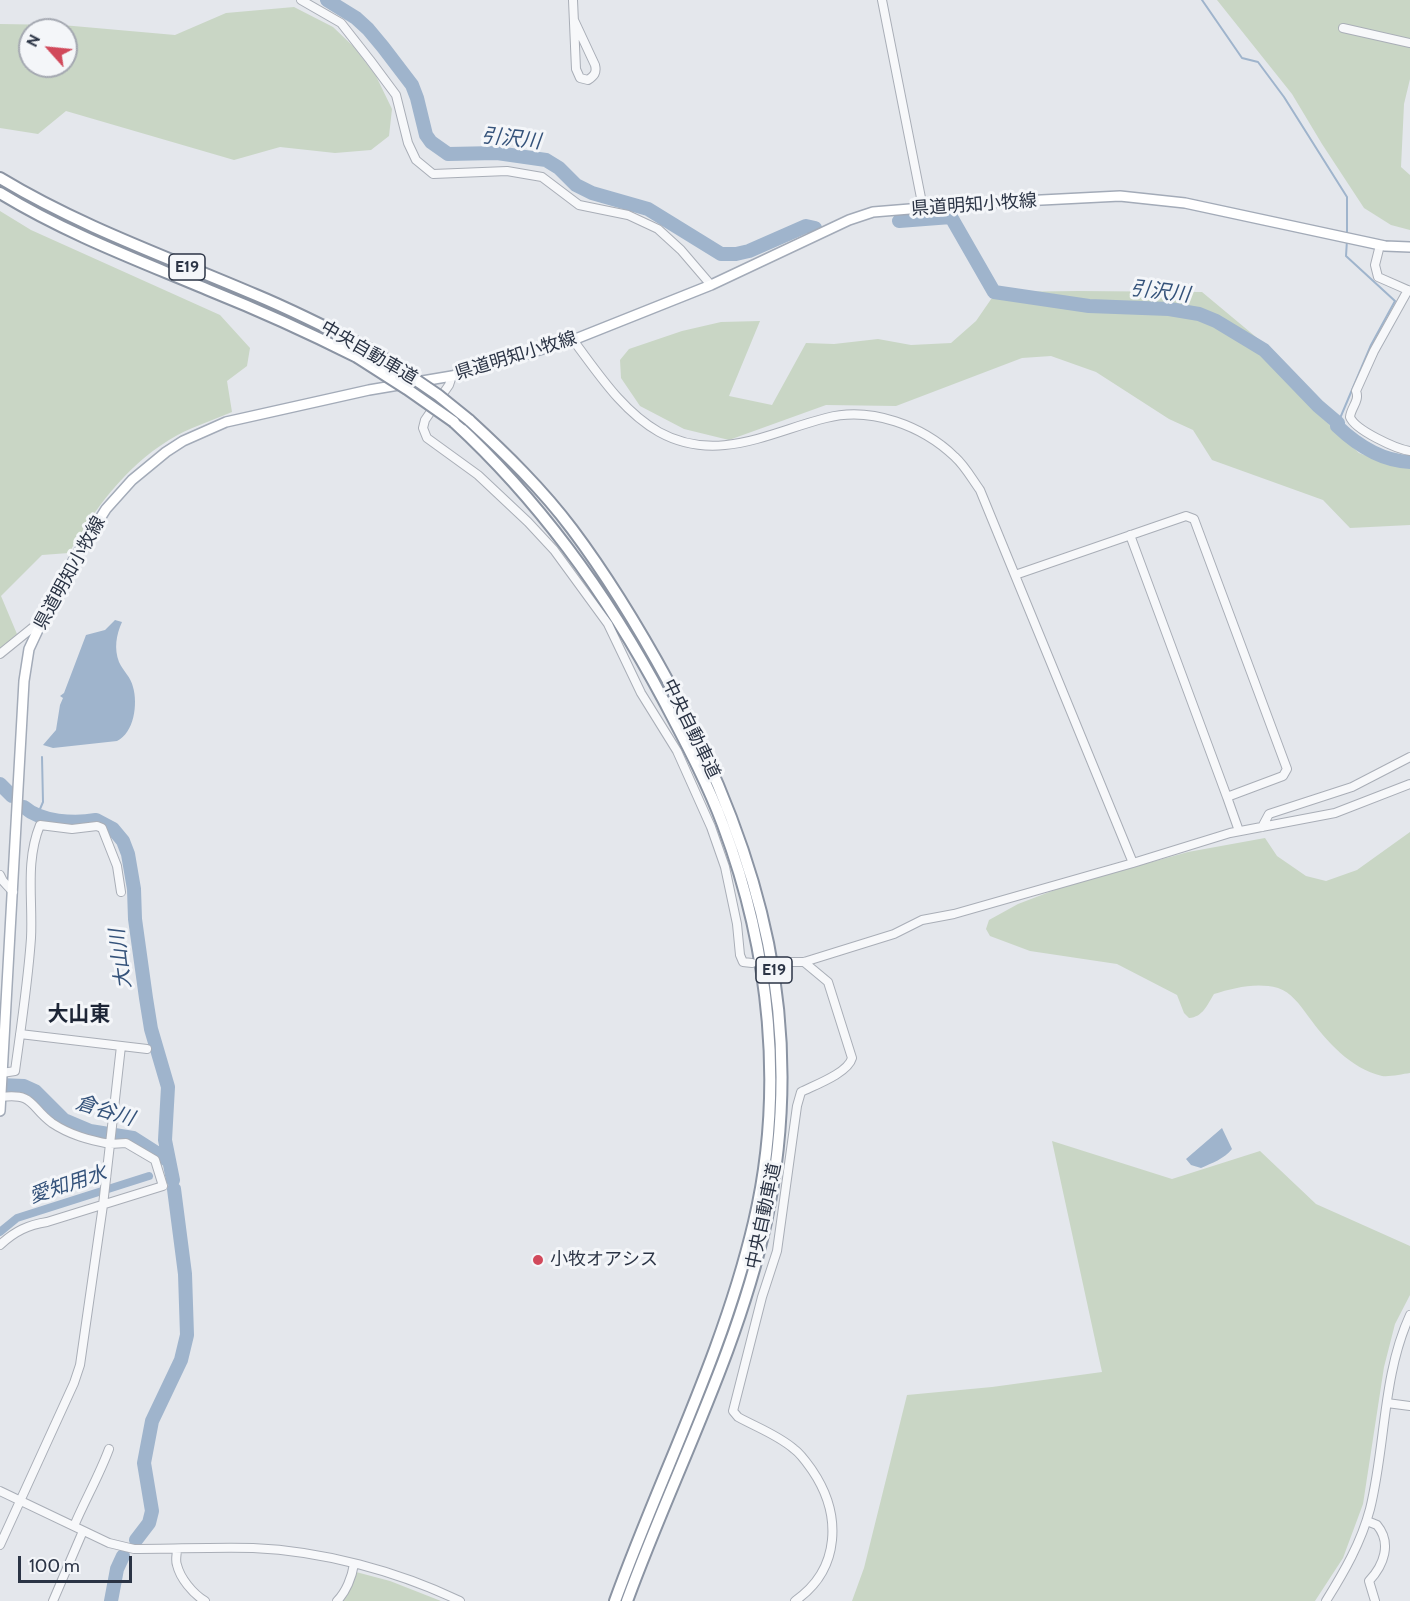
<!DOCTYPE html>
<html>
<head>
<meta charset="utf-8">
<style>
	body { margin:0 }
	#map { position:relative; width:1410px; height:1601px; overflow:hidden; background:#e4e7ec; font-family:Cabin,sans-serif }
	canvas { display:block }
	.north { position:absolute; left:18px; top:18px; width:60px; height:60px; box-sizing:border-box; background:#f4f6f9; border:2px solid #a4a8b1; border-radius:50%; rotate:297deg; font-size:16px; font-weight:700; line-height:24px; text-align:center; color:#2b3445 }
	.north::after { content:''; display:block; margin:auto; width:21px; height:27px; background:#d1495b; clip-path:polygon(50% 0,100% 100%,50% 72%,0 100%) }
	.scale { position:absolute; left:18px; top:1556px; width:114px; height:27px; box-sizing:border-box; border:3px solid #2b3445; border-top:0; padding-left:8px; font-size:18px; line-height:21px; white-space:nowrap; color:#2b3445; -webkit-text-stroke:4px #f4f6f9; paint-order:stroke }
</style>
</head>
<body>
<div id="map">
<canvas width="1410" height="1601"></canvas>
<div class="north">N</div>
<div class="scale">100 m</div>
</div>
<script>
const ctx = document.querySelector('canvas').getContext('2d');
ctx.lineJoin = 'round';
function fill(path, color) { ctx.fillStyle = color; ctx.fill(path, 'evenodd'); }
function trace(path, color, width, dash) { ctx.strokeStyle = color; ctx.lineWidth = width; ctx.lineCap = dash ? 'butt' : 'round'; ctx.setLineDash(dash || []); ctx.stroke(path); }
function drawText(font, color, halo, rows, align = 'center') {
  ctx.font = font + ' Cabin,"Noto Sans JP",sans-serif'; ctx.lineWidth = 6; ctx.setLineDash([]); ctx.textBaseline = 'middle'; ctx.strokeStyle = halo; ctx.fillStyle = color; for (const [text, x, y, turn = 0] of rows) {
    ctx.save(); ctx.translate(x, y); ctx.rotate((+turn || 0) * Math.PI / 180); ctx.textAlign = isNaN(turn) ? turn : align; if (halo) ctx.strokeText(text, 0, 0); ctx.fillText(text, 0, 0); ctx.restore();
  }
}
const green = new Path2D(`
	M1217 0H1410V79L1404 104 1401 167 1410 175V230L1391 225 1364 208 1322 144 1292 94Z
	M294 7 333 27 354 47 376 76 392 109 389 136 371 150 335 153 280 147 234 160 66 111 38 134 0 128V24L62 25 175 35 226 13ZM30 30H66V66H30Z
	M0 211 31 230 220 315 250 348 247 366 227 381 232 412C211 421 188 428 169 440 124 468 95 509 69 553L42 555 1 596 17 634 0 649Z
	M1078 291 1202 292 1262 342 1314 410 1359 453 1391 465 1410 466V525L1350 528 1323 500 1212 460 1193 430 1169 419 1096 372 1051 356 1022 358 896 406 826 405 729 440 684 429 640 406 621 378 620 360 629 349 682 331 721 322 760 321 729 396 772 405 806 343 834 344 878 339 911 345 951 343 976 321 996 292Z
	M1410 832V1073C1402 1074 1390 1077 1382 1076 1350 1068 1327 1042 1308 1016 1300 1005 1291 992 1278 988 1256 982 1234 988 1214 994 1207 1005 1203 1017 1189 1018L1184 1013 1177 995 1117 964 1030 951 990 936 986 929 989 920 1018 904 1065 886 1188 852 1265 838 1277 856 1306 876 1326 881 1357 870Z
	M1052 1141 1172 1179 1260 1151 1316 1204 1410 1246V1295L1395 1324 1384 1367 1363 1504 1343 1558 1315 1601H852L864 1568 907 1395 992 1387 1102 1372Z
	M356 1572 390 1581 441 1601H341Z`);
const water = new Path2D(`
	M115 620 122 622C116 635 114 649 119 662 123 671 131 677 133 687 138 704 134 733 117 741L53 748 43 745 56 730 60 705 63 698 60 696 64 693 86 635 105 630Z
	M1222 1128 1232 1149C1224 1159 1212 1163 1201 1168L1191 1165 1186 1159Z`);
const stream = new Path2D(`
	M1202 0 1242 58 1258 62 1284 97 1347 197V234
	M1338 423 1371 345 1395 301 1346 256 1347 240
	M37 816 43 802 42 757`);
const canal = new Path2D(`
	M0 1232 17 1218 149 1176`);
const river = new Path2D(`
	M327 0 356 18 368 29 383 47 412 85 417 98 426 135 431 142 448 154 497 153 546 160 559 168 576 185 592 193 648 209 721 254H736L749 251 806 226 815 228
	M899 221 951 217 994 292 1089 306 1169 309 1199 314 1216 321 1264 350 1318 406 1338 423 1337 426C1357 445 1381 461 1410 462
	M0 784 12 796
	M24 807C41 822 74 824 96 820L113 829 123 841 128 854 134 889 135 919 146 998 151 1029 168 1087 165 1140 173 1180
	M0 1085 24 1086 35 1091 64 1120 90 1131 133 1138 169 1161
	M136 1540 149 1523 152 1511 144 1463 152 1421 181 1360 187 1335 185 1274 174 1189
	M111 1601 117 1569 123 1556`);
const minorTunnel = new Path2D(`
	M768 963 790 962`);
const minor = new Path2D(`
	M301 0 341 23 370 60 396 95 408 143 416 160 433 174 507 171 542 177 579 205 628 215 658 229 681 250 711 285
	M573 0 576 69 580 78 588 80C594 76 597 73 595 65L574 20
	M882 0 923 208
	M1343 28 1410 43
	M1380 245 1375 265 1378 277 1410 291
	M1408 290 1374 351 1356 391C1360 401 1351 407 1350 417 1355 430 1396 449 1410 451
	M573 340C598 373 622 411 659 432 717 464 770 432 826 418 871 406 923 426 955 457 965 466 972 479 980 490L1133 863 1230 833 1335 813 1410 784
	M452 376 449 385 425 420 423 428 427 438 478 475 528 522 554 550 608 624 641 693 677 751 711 827 725 867 737 924 740 955 743 962 752 963
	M1130 535 1227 797
	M1015 575 1186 516 1194 519 1287 769 1283 776 1227 797 1239 831
	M0 654 42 620
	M1262 827 1269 814 1352 787 1410 757
	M0 875 3 881 13 892
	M790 962H804L894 934 922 920 954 914 1133 863
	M20 1034 147 1049
	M2 1073 15 1071C21 1027 28 982 31 938 33 899 25 862 40 825L72 829 97 826 102 828 117 866 121 892
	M0 1245C15 1231 28 1225 47 1222L163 1186 155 1160 126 1143 110 1144 121 1046
	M1387 1403 1410 1406
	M0 1491 109 1543 134 1549C174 1549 213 1547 253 1548 323 1551 397 1571 460 1601
	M1367 1521 1377 1525C1392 1543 1384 1565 1369 1581L1375 1601
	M74 1526C85 1500 99 1476 109 1449
	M0 1545 74 1383 80 1365 103 1205 110 1144C89 1140 70 1135 52 1123 29 1106 35 1093 1 1097
	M177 1549C177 1554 175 1560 177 1565 180 1578 193 1594 205 1601
	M53 1601 83 1531
	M337 1601C346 1592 352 1577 354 1564
	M795 1601C841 1569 842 1514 812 1470 807 1463 801 1454 794 1449 778 1435 756 1427 738 1417L733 1411 762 1297 777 1251 797 1106 801 1092C815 1085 848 1073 852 1058L828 982 804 962
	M1326 1601C1344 1572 1361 1543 1370 1509 1386 1445 1382 1376 1410 1315`);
const major = new Path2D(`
	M0 1111 24 681 29 649 43 619 73 561 106 509 132 480 166 452 183 441 226 422 369 390 452 376 573 340 711 285 849 220 873 212 983 203 1120 196 1185 203 1385 246 1410 247`);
const highway = new Path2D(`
	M0 178C81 227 170 258 256 295 297 312 336 332 375 352
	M0 193C67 234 140 261 211 291 261 311 309 333 357 357
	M469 420C506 454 542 489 572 529 608 577 640 630 669 683 762 856 808 1025 766 1222 737 1354 673 1475 627 1601
	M454 422C541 502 609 597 664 701 685 741 707 782 723 825 770 950 785 1091 754 1222 723 1354 661 1474 615 1601`);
const highwayBridge = new Path2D(`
	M375 352 438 395 469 420
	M357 357 407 389 454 422`);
const markers = [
	[538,1260,6,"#d1495b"]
];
const shields = [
	[187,267,36],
	[774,970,36]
];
const shieldNames = [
	["E19",187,267],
	["E19",774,970]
];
const streetNames = [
	["県道明知小牧線",974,205,-4],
	["中央自動車道",369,353,30],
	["県道明知小牧線",516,356,-17],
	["県道明知小牧線",70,573,-61],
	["中央自動車道",691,729,64],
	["中央自動車道",764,1216,-78]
];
const poiNames = [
	["小牧オアシス",550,1260]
];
const waterNames = [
	["引沢川",511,139,6],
	["引沢川",1160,292,7],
	["大山川",121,959,-97],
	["倉谷川",105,1111,17],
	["愛知用水",68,1185,-18]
];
const quarterNames = [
	["大山東",79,1015]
];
fill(green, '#c9d6c5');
fill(water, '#9fb4cc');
trace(stream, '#9fb4cc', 2);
trace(canal, '#9fb4cc', 8);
trace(river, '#9fb4cc', 14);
trace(minorTunnel, '#bfc3cb', 8, [8, 4]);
trace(minor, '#a9aeb7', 10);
trace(major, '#a3abb8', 12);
trace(highway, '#8b94a3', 14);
trace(minor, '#f7f8fa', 8);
trace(major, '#fff', 9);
trace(highway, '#fff', 10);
trace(highwayBridge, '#8b94a3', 14, []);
trace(highwayBridge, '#fff', 10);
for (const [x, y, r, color] of markers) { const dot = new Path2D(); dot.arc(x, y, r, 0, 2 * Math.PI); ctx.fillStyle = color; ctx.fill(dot); trace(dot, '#f4f6f9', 2); }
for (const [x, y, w] of shields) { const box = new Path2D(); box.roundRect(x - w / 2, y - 13, w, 26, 4.5); ctx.fillStyle = '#f4f6f9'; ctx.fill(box); trace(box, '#2b3445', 1.5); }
drawText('bold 16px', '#2b3445', null, shieldNames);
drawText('18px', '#2b3445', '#f4f6f9', streetNames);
drawText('18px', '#2b3445', '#f4f6f9', poiNames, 'left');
drawText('italic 20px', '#34527a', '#f4f6f9', waterNames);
drawText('bold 21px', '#1d2536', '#f4f6f9', quarterNames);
</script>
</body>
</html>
